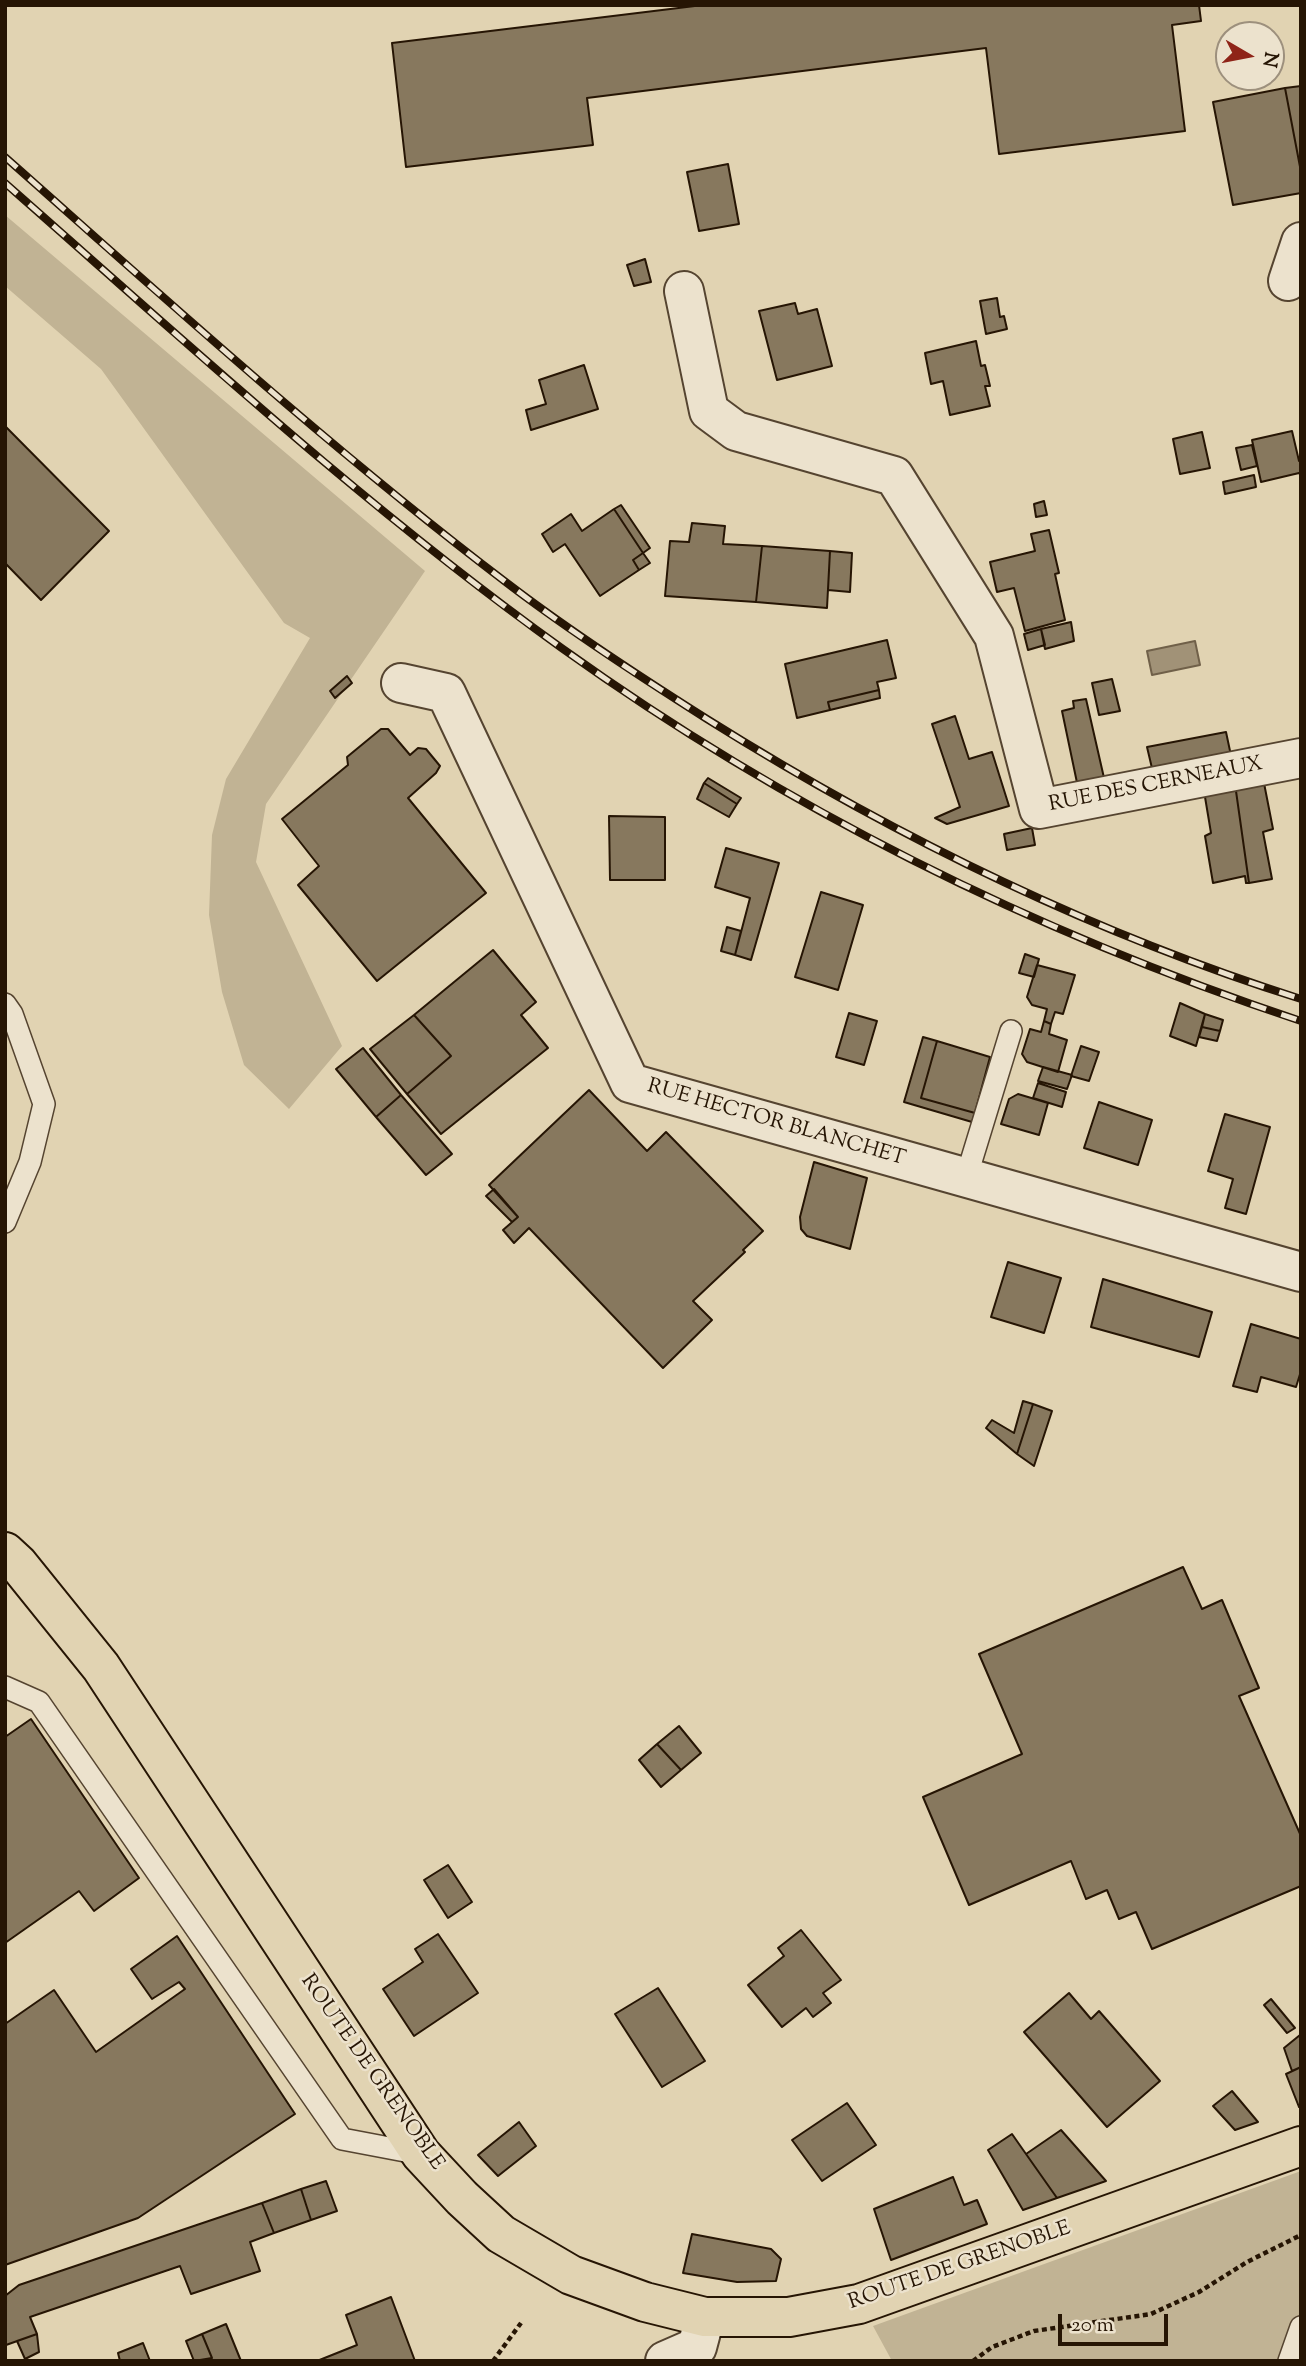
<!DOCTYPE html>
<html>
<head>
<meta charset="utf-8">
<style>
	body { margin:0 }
	#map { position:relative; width:1306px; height:2366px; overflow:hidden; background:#e1d3b2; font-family:"Sorts Mill Goudy",serif }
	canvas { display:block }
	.frame { position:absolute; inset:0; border:7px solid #261504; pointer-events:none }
	.north { position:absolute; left:1215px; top:21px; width:70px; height:70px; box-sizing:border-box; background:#ece2cd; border:2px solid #9d907d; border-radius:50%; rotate:100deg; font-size:19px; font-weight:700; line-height:28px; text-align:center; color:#261504 }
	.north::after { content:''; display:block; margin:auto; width:24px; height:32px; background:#8f2418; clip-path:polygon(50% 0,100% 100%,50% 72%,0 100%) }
	.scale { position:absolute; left:1058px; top:2314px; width:110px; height:32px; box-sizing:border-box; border:4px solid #261504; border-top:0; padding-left:9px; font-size:21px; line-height:24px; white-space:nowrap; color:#261504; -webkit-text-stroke:5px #ece2cd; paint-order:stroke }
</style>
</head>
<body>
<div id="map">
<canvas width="1306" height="2366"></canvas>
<div class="frame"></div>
<div class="north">N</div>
<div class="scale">20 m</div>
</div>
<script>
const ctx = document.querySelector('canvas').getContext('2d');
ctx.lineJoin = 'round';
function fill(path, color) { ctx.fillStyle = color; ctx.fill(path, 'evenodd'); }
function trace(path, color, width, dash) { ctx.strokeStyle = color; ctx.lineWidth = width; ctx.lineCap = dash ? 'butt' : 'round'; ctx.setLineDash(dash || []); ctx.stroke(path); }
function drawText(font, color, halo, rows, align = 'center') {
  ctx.font = font + ' "Sorts Mill Goudy",serif'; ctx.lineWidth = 5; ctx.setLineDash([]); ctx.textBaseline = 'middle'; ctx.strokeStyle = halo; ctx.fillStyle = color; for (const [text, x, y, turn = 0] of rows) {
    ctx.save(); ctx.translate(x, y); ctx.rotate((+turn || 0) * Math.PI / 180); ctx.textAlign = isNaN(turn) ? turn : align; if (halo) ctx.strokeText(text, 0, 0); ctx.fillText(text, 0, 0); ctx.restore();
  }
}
const green = new Path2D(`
	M5 215 425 571 266 804 256 862 342 1046 289 1109 244 1065 222 992 209 915 212 835 226 779 310 638 284 623 101 369 5 286Z
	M1301 2171V2361H892L873 2326Z`);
const water = new Path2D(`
	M1195 641 1200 665 1152 675 1147 651Z`);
const building = new Path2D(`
	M703 5H1199L1201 21 1172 25 1185 131 999 154 986 48 587 98 593 145 406 167 392 43Z
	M1301 86V172L1285 88Z
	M1285 88 1301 172V193L1233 205 1213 102Z
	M728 164 739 224 699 231 687 172Z
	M645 259 651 282 634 286 627 265Z
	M997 298 1000 317 1004 316 1007 329 986 334 980 301Z
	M795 303 798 314 817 309 832 366 777 380 759 311Z
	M976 341 981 366 985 365 990 386H985L990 406 950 415 943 381 931 384 925 353Z
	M584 365 598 409 531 430 526 410 546 404 539 380Z
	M5 426 109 531 41 600 5 563Z
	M1292 431 1299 461H1301V476L1299 473 1261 482 1252 440Z
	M1202 432 1210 468 1180 474 1173 439Z
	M1252 445 1257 466 1241 470 1236 448Z
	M1254 475 1256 487 1225 494 1223 482Z
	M1044 501 1047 515 1036 517 1034 504Z
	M621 505 650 548 643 553 614 509Z
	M614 509 643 553 633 560 639 570 600 596 565 544 553 552 542 534 571 514 582 531Z
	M692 523 725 526 723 544 762 546 756 602 665 596 670 541 689 542Z
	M1049 530 1059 573 1055 574 1065 620 1025 631 1014 588 997 592 990 562 1035 551 1031 534Z
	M762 546 830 551 827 608 756 602Z
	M830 551 852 553 850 592 828 590Z
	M643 553 650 563 639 570 633 560Z
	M1071 622 1074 641 1045 649 1041 629Z
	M1041 629 1045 645 1028 650 1024 634Z
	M887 640 896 678 877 682 879 690 828 702 830 710 797 718 785 664Z
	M347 676 352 683 335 698 330 691Z
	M1112 679 1120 711 1099 715 1092 683Z
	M879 690 880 698 830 710 828 702Z
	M1086 699 1107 791 1080 797 1062 711 1074 708 1073 701Z
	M955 716 969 759 992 752 1009 806 947 824 935 818 960 807 932 724Z
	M381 729H388L410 755 418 748 426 749 440 766 436 773 408 798 486 893 377 981 298 885 319 866 282 819 348 765 347 757Z
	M1226 732 1233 765 1155 781 1147 747Z
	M708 778 741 798 737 804 704 783Z
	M1263 778 1273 829 1263 832 1272 879 1249 883 1235 784Z
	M704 783 737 804 729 817 697 799Z
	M1235 784 1249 883H1246L1245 876 1213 883 1205 836 1211 833 1204 791Z
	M609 816 665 817V880H610Z
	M1032 828 1035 845 1007 850 1004 834Z
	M726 848 779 863 751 960 735 955 750 898 715 887Z
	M821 892 863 905 838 990 795 977Z
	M727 927 741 931 735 955 721 951Z
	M493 950 536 1002 521 1015 548 1048 441 1134 407 1094 451 1056 414 1015Z
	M1025 954 1039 959 1034 977 1019 973Z
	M1037 965 1075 975 1063 1014 1055 1012 1051 1024 1044 1021 1047 1009 1032 1005 1027 997Z
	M1180 1003 1205 1014 1196 1046 1170 1036Z
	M849 1013 877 1021 864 1065 836 1057Z
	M1205 1014 1223 1020 1220 1031 1202 1027Z
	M414 1015 451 1056 407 1094 370 1049Z
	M1044 1021 1051 1024 1049 1034 1067 1040 1058 1072 1027 1062 1022 1054 1030 1029 1041 1032Z
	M1202 1027 1220 1031 1217 1041 1199 1037Z
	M923 1037 937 1041 921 1098 975 1113 972 1122 904 1102Z
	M937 1041 990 1057 975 1113 921 1098Z
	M1081 1046 1099 1052 1089 1081 1071 1076Z
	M363 1048 401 1095 376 1117 336 1069Z
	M1043 1067 1072 1075 1067 1089 1038 1081Z
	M1038 1083 1066 1092 1062 1107 1033 1098Z
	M589 1090 647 1151 666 1132 763 1231 743 1250 745 1252 693 1301 712 1320 663 1368 529 1228 514 1243 503 1230 518 1217 489 1185Z
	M1018 1094 1048 1103 1039 1135 1001 1124 1009 1099Z
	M401 1095 452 1154 426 1175 376 1117Z
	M1099 1102 1152 1120 1138 1165 1084 1148Z
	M1225 1114 1270 1127 1246 1214 1225 1208 1233 1179 1208 1171Z
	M814 1162 867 1178 850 1249 807 1236 801 1229 800 1217Z
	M494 1189 518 1217 512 1222 486 1196Z
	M1008 1262 1061 1278 1044 1333 991 1317Z
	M1103 1279 1212 1312 1199 1357 1091 1327Z
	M1251 1324 1301 1339V1371L1296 1387 1261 1377 1257 1392 1233 1386Z
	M1023 1401 1033 1404 1017 1454 986 1428 992 1420 1014 1433Z
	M1033 1404 1052 1411 1034 1466 1017 1454Z
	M1183 1567 1202 1609 1222 1600 1259 1688 1239 1696 1301 1836V1886L1152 1949 1136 1912 1119 1919 1107 1890 1086 1899 1071 1861 969 1905 923 1797 1022 1754 979 1654Z
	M31 1719 139 1878 94 1911 79 1891 5 1943V1737Z
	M679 1726 701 1753 681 1770 657 1744Z
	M657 1744 681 1770 661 1787 639 1760Z
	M448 1865 472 1902 448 1918 424 1880Z
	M801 1930 841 1980 823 1993 831 2003 813 2017 806 2008 782 2027 748 1985 784 1956 778 1948Z
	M438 1934 478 1993 414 2036 383 1989 423 1962 415 1949Z
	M177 1936 295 2114 138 2218 5 2265V2024L54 1990 96 2052 185 1989 179 1982 152 1999 131 1969Z
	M658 1988 705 2061 662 2087 615 2014Z
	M1069 1993 1091 2019 1099 2011 1160 2081 1107 2127 1024 2032Z
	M1271 1999 1295 2028 1287 2033 1264 2005Z
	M1300 2035 1301 2067 1292 2071 1284 2048Z
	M1301 2067V2106L1299 2107 1286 2074Z
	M1232 2091 1258 2122 1235 2130 1213 2106Z
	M847 2103 876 2145 822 2181 792 2140Z
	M519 2122 536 2146 498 2176 478 2155Z
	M1061 2130 1106 2181 1057 2198 1026 2154Z
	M1012 2134 1026 2154 1057 2198 1023 2210 988 2150Z
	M953 2177 964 2205 977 2200 987 2224 891 2260 874 2209Z
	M326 2181 337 2211 311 2220 301 2189Z
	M301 2189 311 2220 274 2233 262 2203Z
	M262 2203 274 2233 250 2242 260 2271 191 2294 180 2266 30 2317 37 2334 6 2345 5 2296 19 2285Z
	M692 2234 771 2249 781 2259 776 2281 737 2282 683 2273Z
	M391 2297 415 2361H317L357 2345 346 2315Z
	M226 2324 241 2361H204L212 2358 202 2334Z
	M37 2334 39 2352 25 2359 17 2341Z
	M202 2334 212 2358 194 2361 186 2341Z
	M143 2343 150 2361H120L118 2353Z`);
const path = new Path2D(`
	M493 2361 521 2323
	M973 2361 992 2347 1034 2331 1151 2314 1199 2292 1247 2262 1301 2235`);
const lane = new Path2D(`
	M5 1004 12 1014 44 1104 30 1162 5 1222
	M966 1178 1011 1031
	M5 1687 39 1702 342 2139 421 2154
	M1289 2361 1301 2327`);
const street = new Path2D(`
	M1288 281 1301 242
	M684 291 709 411 736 431 894 476 994 636 1039 809 1301 758
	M401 683 446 693 630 1083 1301 1272
	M665 2361 697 2347 705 2317`);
const primary = new Path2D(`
	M5 1552 18 1564 101 1667 421 2154 462 2198 501 2234 571 2275 645 2302 705 2317H789L859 2304 1301 2146`);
const rail = new Path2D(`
	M5 157C169 302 332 450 507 583 571 632 639 676 707 719 892 835 1092 933 1301 999
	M5 183C187 343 366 508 563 649 788 810 1039 934 1301 1021`);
const streetNames = [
	["RUE DES CERNEAUX",1156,786,-11],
	["RUE HECTOR BLANCHET",776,1124,16],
	["ROUTE DE GRENOBLE",371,2073,55],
	["ROUTE DE GRENOBLE",960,2267,-19]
];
fill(green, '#c1b394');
fill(water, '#a19277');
trace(water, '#706049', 2);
fill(building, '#87785e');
trace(building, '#261504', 2);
trace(lane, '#554430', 24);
trace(street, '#554430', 42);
trace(primary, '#261504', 42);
trace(path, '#261504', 4.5, [5, 3.5]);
trace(lane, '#ece2cd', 21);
trace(street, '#ece2cd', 38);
trace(primary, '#e1d3b2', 38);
trace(rail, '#261504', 8);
trace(rail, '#ece2cd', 5, [16]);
drawText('21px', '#261504', '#ece2cd', streetNames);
</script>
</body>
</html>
